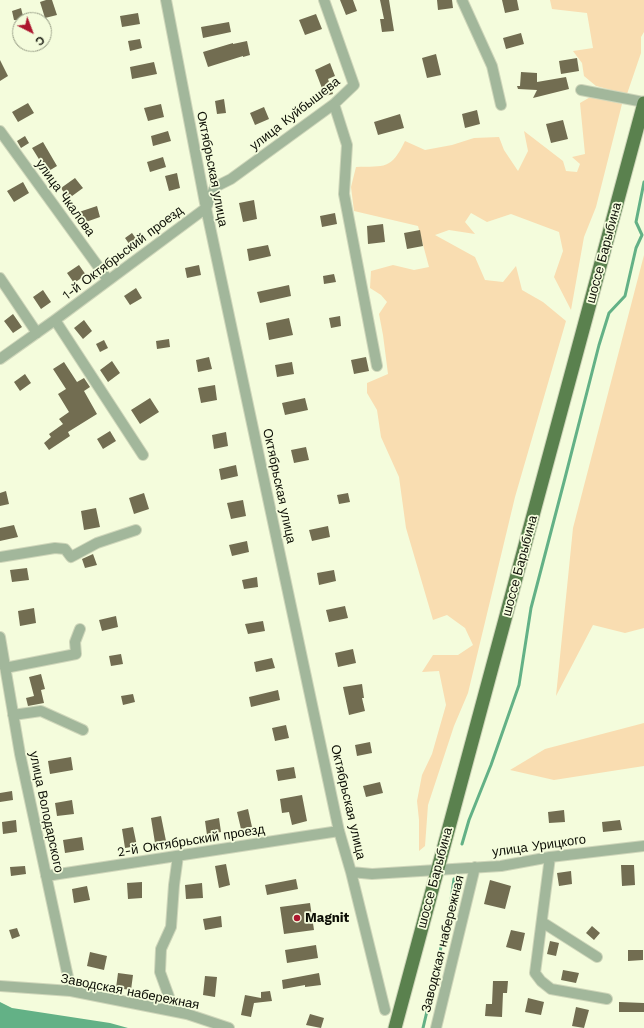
<!DOCTYPE html>
<html>
<head>
<meta charset="utf-8">
<style>
	body { margin:0 }
	#map { position:relative; width:644px; height:1028px; overflow:hidden; background:#f4fcdc; font-family:"Work Sans",sans-serif }
	canvas { display:block }
	.north { position:absolute; left:12px; top:12px; width:40px; height:40px; box-sizing:border-box; background:#f4fcdc; border:1px solid #979d86; border-radius:50%; rotate:138deg; font-size:11px; font-weight:700; line-height:16px; text-align:center; color:#0c0e05 }
	.north::after { content:''; display:block; margin:auto; width:14px; height:18px; background:#ac162e; clip-path:polygon(50% 0,100% 100%,50% 72%,0 100%) }
</style>
</head>
<body>
<div id="map">
<canvas width="644" height="1028"></canvas>
<div class="north">С</div>
</div>
<script>
const ctx = document.querySelector('canvas').getContext('2d');
ctx.lineJoin = 'round';
function fill(path, color) { ctx.fillStyle = color; ctx.fill(path, 'evenodd'); }
function trace(path, color, width, dash) { ctx.strokeStyle = color; ctx.lineWidth = width; ctx.lineCap = dash ? 'butt' : 'round'; ctx.setLineDash(dash || []); ctx.stroke(path); }
function drawText(font, color, halo, rows, align = 'center') {
  ctx.font = font + ' "Work Sans",sans-serif'; ctx.lineWidth = 3.5; ctx.setLineDash([]); ctx.textBaseline = 'middle'; ctx.strokeStyle = halo; ctx.fillStyle = color; for (const [text, x, y, turn = 0] of rows) {
    ctx.save(); ctx.translate(x, y); ctx.rotate((+turn || 0) * Math.PI / 180); ctx.textAlign = isNaN(turn) ? turn : align; if (halo) ctx.strokeText(text, 0, 0); ctx.fillText(text, 0, 0); ctx.restore();
  }
}
const green = new Path2D(`
	M550 0H644V32L641 37V53L627 94 596 86 584 76 582 63 573 51 593 48 587 13 552 9Z
	M592 96 622 104 596 207 584 237 571 310 554 277 563 251 559 232 511 214 487 222 471 213 465 222 475 234 449 230 435 235 475 257 485 280 503 282 516 266 522 290 543 302 566 321 515 497 468 693 454 726 428 805 425 846 419 851V820L417 801 422 775 432 754 446 705 439 671 422 672 433 655H458L473 645 465 628 447 615 433 620 406 528 399 477 381 437 377 410 367 393V383L388 374 383 335 379 314 387 302 381 295 370 288 371 271 393 265 414 270 429 267 418 226 354 211 351 187 356 167C385 166 391 170 405 141L425 150 452 145 474 138 499 137 504 150 518 171 528 151 524 131 563 161 566 171 577 172 580 164 572 157 585 154 580 103Z
	M644 255V628L625 633 593 625 556 696 573 528Z
	M644 723V766L554 780 510 770 545 749Z`);
const water = new Path2D(`
	M0 1002 12 1008 110 1023 128 1028H0Z`);
const stream = new Path2D(`
	M462 844 469 820 491 765 519 685 531 608 565 478 599 345 609 313 625 296 636 248 642 235 636 222 644 182
	M423 1028 438 965 444 928 448 921 454 879`);
const building = new Path2D(`
	M46 0H52L57 15 45 18 40 2Z
	M340 0H353L357 11 346 15Z
	M380 0H389L394 31 382 32 380 19H384Z
	M437 0H452L453 8 438 10Z
	M502 0H517L519 10 505 13Z
	M21 8 24 20H14L12 11Z
	M138 13 140 24 122 27 120 16Z
	M316 14 322 29 305 35 299 20Z
	M229 22 231 32 203 38 201 27Z
	M521 33 524 44 506 49 503 38Z
	M140 39 142 48 130 51 128 41Z
	M247 41 250 55 243 57V56L208 67 203 52 233 43V44Z
	M436 54 441 75 427 78 422 58Z
	M577 58 579 71 561 74 559 61Z
	M0 60 8 76 0 81Z
	M154 62 157 74 132 79 130 67Z
	M330 63 335 76 328 79 333 94 325 96 315 70Z
	M521 72 537 73V82L566 77 569 89 533 98 537 90 518 89 517 86H520Z
	M224 99 226 113 217 114 215 101Z
	M28 103 34 113 18 122 12 112Z
	M161 104 164 117 148 121 144 108Z
	M264 107 269 119 255 125 250 113Z
	M477 110 480 124 465 128 462 114Z
	M400 114 404 128 378 135 374 122Z
	M563 120 568 139 551 143 546 124Z
	M168 131 171 141 153 146 151 136Z
	M25 136 29 143 21 148 17 141Z
	M43 142 57 166 47 172 32 148Z
	M163 157 166 167 150 172 147 162Z
	M177 173 180 188 169 191 165 176Z
	M75 178 83 188 68 199 61 188Z
	M23 182 29 193 14 202 7 191Z
	M254 200 257 219 243 222 239 203Z
	M97 206 100 217 83 223 79 212Z
	M335 213 337 224 322 227 320 216Z
	M383 224 385 242 368 244 367 226Z
	M420 230 423 246 407 249 404 233Z
	M132 233 139 243 132 248 125 238Z
	M268 245 271 256 249 261 247 249Z
	M79 265 86 275 74 283 67 273Z
	M199 265 201 275 187 278 185 268Z
	M334 274 336 282 324 284 323 276Z
	M289 285 291 296 260 303 257 292Z
	M136 288 142 298 130 305 124 296Z
	M43 290 51 302 41 309 33 297Z
	M13 314 22 327 13 333 4 321Z
	M340 316 341 326 331 328 329 318Z
	M289 318 293 335 269 340 266 323Z
	M84 320 92 331 83 339 74 328Z
	M169 339 170 347 157 349 156 341Z
	M104 340 108 348 100 352 96 344Z
	M209 357 212 369 198 372 196 360Z
	M366 357 369 371 354 374 351 360Z
	M112 361 120 373 108 382 100 370Z
	M64 362 77 382 84 378 90 387 84 391 97 414 68 432 70 436 49 450 44 443 51 437 49 434 63 424 59 419 69 412 58 394 66 389 53 369Z
	M292 362 294 374 277 377 275 365Z
	M25 374 31 383 20 391 14 382Z
	M215 385 217 400 201 403 198 388Z
	M150 398 159 412 140 424 131 410Z
	M305 398 308 410 285 415 282 403Z
	M110 431 116 441 103 449 97 439Z
	M226 432 228 446 214 449 212 435Z
	M306 447 309 460 294 463 291 450Z
	M236 465 238 476 221 480 219 469Z
	M6 491 9 504 0 506V493Z
	M144 493 149 509 134 514 129 498Z
	M348 493 350 502 339 504 337 495Z
	M243 500 246 516 231 519 227 503Z
	M96 508 100 527 84 530 81 511Z
	M14 525 18 537 0 541V528Z
	M328 526 330 537 312 541 309 530Z
	M247 541 249 552 232 556 229 545Z
	M93 554 97 565 85 568 82 559Z
	M27 568 29 580 12 582 10 570Z
	M334 570 336 581 319 585 317 573Z
	M257 577 258 587 244 589 242 580Z
	M345 606 348 618 329 622 326 610Z
	M34 608 36 623 20 626 18 611Z
	M116 616 118 627 102 631 99 620Z
	M263 621 265 631 248 634 245 624Z
	M353 649 356 663 338 667 335 653Z
	M121 654 123 664 111 666 109 656Z
	M272 658 275 668 256 672 254 662Z
	M41 674 45 689 41 690 44 703 28 706 26 698 34 696 29 677Z
	M362 684 364 698H362L365 711 349 715 343 687Z
	M278 690 280 700 251 707 249 697Z
	M133 694 135 702 123 705 121 696Z
	M286 725 289 738 275 741 272 728Z
	M370 742 372 753 357 756 355 745Z
	M71 757 73 770 50 774 48 761Z
	M294 767 296 778 278 781 276 770Z
	M380 782 383 793 366 797 363 786Z
	M12 791 13 800 0 802V793Z
	M302 795 307 821 292 825 289 812 282 813 280 799Z
	M72 800 74 814 57 816 55 803Z
	M248 809 252 827 241 829 237 812Z
	M564 810 565 822 549 823 548 812Z
	M161 816 166 841 155 843 151 818Z
	M219 818 221 832 207 835 205 821Z
	M16 820 17 832 3 834 2 822Z
	M620 820 622 830 603 832 602 822Z
	M133 827 137 846 125 848 122 829Z
	M82 837 84 850 65 853 63 840Z
	M226 864 230 885 219 888 215 866Z
	M621 865H634L635 885 622 886Z
	M25 866 26 874 11 876 10 867Z
	M571 871 572 884 559 886 557 873Z
	M296 879 298 889 267 895 265 885Z
	M490 880 511 886 505 909 484 904Z
	M142 882V898L128 899 127 883Z
	M202 883 203 898 186 899 185 885Z
	M87 886 90 900 74 903 72 889Z
	M310 903 314 930 284 934 280 907Z
	M221 916 222 927 205 930 203 919Z
	M592 926 600 933 594 940 586 933Z
	M17 928 20 936 12 939 9 930Z
	M511 930 525 933 521 951 506 947Z
	M550 941 559 943 556 956 547 954Z
	M316 945 318 958 287 963 285 950Z
	M628 950H643V960L628 961Z
	M90 952 107 956 104 970 87 966Z
	M563 970 579 973 576 983 561 980Z
	M118 973 133 975 131 990 116 988Z
	M319 973 321 985 305 987V985L283 989 282 980Z
	M205 976 217 977 215 997 203 995Z
	M493 981H508L507 993H503L502 1017 485 1016 486 1004H492Z
	M270 991 272 1001 254 1003 251 1017 241 1015 245 995 261 998V992Z
	M528 998 544 1002 541 1015 525 1012Z
	M619 1002 644 1003V1012H619Z
	M576 1007 589 1010 584 1028 572 1026Z
	M310 1014 324 1018 321 1028 306 1025Z`);
const minor = new Path2D(`
	M166 0 206 208 339 831 351 872 385 1010
	M462 0 492 66 501 105
	M581 90 644 102
	M334 104 347 145 344 194 377 366
	M0 131 108 280
	M0 278 37 333
	M55 320 143 455
	M0 359 55 320 206 208 215 187 231 179 334 104 354 85 324 0
	M0 557 55 548 65 549 71 557 97 543 136 530
	M0 637 20 754 71 991
	M5 668 76 654 75 642 80 629
	M13 715 41 711 83 730
	M178 856 174 885 171 927 161 949 160 972 172 1005 182 1011
	M550 857 535 973 541 981 551 989 607 999
	M351 872 372 874 501 866 550 857 644 846
	M46 876 339 831
	M542 922 597 957
	M0 986 71 991 187 1014 229 1028
	M436 1028 475 867`);
const major = new Path2D(`
	M395 1028 644 103`);
const markers = [
	[297,918,4,"#ac162e"]
];
const streetNames = [
	["улица Куйбышева",295,114,-38],
	["Октябрьская улица",212,169,79],
	["улица Чкалова",65,198,54],
	["1-й Октябрьский проезд",123,253,-37],
	["шоссе Барыбина",604,253,-75],
	["Октябрьская улица",279,486,78],
	["шоссе Барыбина",520,566,-75],
	["Октябрьская улица",348,802,77],
	["улица Володарского",46,812,78],
	["2-й Октябрьский проезд",191,841,-9],
	["улица Урицкого",539,846,-8],
	["шоссе Барыбина",435,878,-75],
	["Заводская набережная",443,944,-76],
	["Заводская набережная",130,992,11]
];
const poiNames = [
	["Magnit",305,918]
];
fill(green, '#f9ddb1');
fill(water, '#63b186');
trace(stream, '#63b186', 3);
fill(building, '#726d51');
trace(minor, '#cfd6ba', 12);
trace(major, '#cfd6ba', 15);
trace(minor, '#a2b79b', 10);
trace(major, '#5a814e', 13);
for (const [x, y, r, color] of markers) { const dot = new Path2D(); dot.arc(x, y, r, 0, 2 * Math.PI); ctx.fillStyle = color; ctx.fill(dot); trace(dot, '#f4fcdc', 1.5); }
drawText('13px', '#0c0e05', '#f4fcdc', streetNames);
drawText('bold 13px', '#0c0e05', '#f4fcdc', poiNames, 'left');
</script>
</body>
</html>
